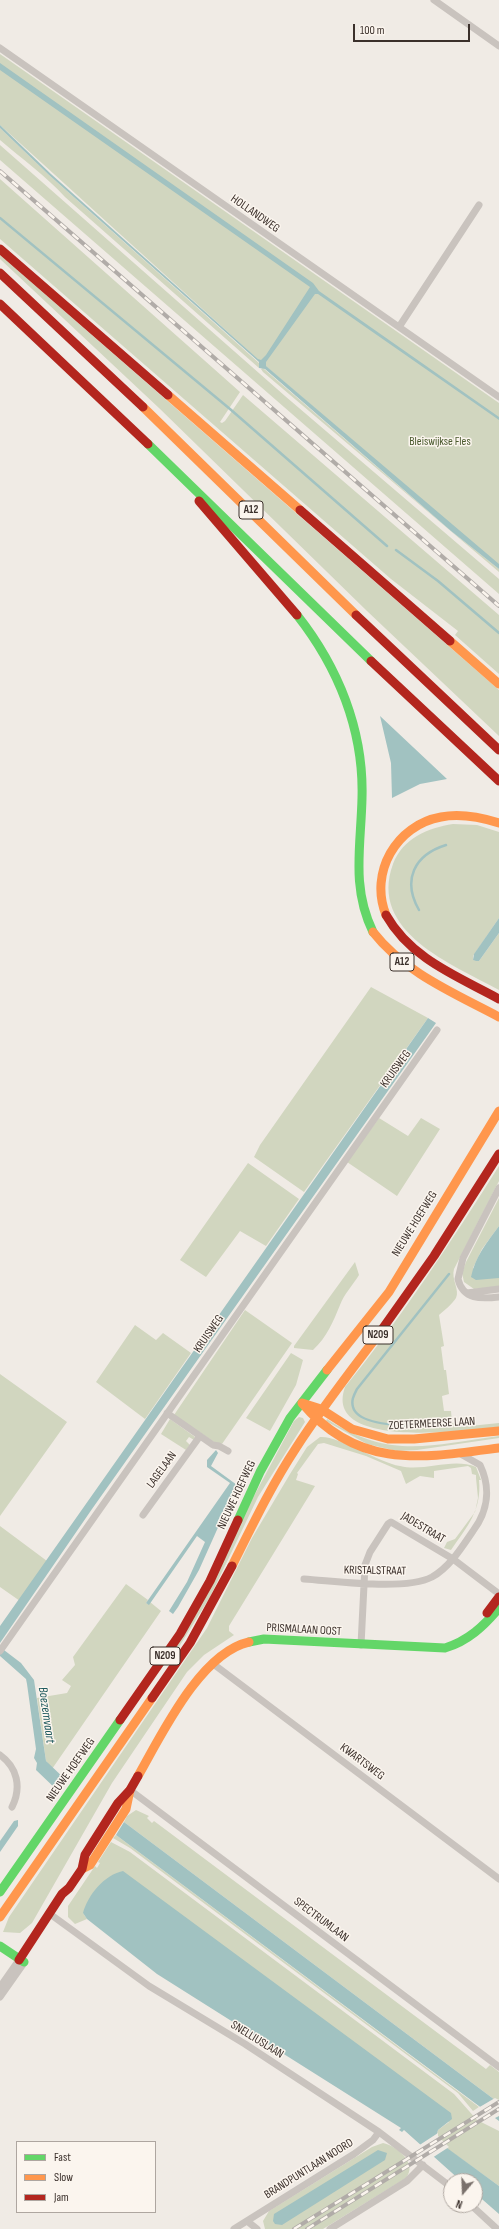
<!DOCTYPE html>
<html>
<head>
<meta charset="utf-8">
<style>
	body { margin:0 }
	#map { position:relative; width:499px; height:2229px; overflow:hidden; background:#f0ebe5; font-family:"Sofia Sans Condensed",sans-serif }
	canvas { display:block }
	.legend { position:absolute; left:16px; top:2141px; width:140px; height:72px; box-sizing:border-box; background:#fbf5ee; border:1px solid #aea6a0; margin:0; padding:5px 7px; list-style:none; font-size:12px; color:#3b302b }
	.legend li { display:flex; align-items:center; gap:8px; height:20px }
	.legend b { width:20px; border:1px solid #aea6a0 }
	.north { position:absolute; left:443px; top:2173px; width:40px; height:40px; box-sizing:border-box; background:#fbf5ee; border:1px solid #aea6a0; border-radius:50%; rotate:199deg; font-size:11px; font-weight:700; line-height:16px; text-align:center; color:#3b302b }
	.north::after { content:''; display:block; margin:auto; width:14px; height:18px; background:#7a716c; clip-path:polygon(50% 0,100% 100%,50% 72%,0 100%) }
	.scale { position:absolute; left:353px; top:24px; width:117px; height:18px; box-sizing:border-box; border:2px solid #3b302b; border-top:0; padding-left:5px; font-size:12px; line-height:14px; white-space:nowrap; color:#3b302b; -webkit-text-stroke:3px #fbf5ee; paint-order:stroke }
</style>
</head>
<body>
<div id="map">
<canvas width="499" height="2229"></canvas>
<ul class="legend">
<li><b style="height:5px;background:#63d668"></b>Fast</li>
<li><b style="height:5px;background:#ff974d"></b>Slow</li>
<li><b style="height:5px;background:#b3261e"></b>Jam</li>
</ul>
<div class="north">N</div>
<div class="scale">100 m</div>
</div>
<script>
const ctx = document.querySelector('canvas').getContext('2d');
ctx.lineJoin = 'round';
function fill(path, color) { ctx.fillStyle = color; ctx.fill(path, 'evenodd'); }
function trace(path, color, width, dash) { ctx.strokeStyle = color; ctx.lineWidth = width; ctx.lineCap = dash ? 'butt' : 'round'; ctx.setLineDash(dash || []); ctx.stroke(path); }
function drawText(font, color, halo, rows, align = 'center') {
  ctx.font = font + ' "Sofia Sans Condensed",sans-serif'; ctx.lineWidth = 3; ctx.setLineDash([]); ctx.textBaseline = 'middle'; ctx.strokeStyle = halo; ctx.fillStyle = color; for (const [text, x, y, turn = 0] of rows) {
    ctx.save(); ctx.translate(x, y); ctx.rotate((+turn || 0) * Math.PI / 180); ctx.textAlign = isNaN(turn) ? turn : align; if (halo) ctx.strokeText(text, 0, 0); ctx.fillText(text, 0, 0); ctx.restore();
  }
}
const green = new Path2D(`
	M0 54 499 403V566L262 363 0 125Z
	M0 128 49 175 259 363V368L65 197C46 176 22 159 0 140Z
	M0 145 285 396 499 579V594L0 160Z
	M0 179 240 392 220 422 222 423 225 421 243 395 499 615V674L455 635 458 631 391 579 0 239Z
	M0 255 499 690V736L367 611 159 408 0 259Z
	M263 368 451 531 499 569V572L263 372 261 369Z
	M453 824 477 825 499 832V918L473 956V960L479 961 499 933V990C452 964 368 932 393 864 403 838 428 828 453 824Z
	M371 987 428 1018 304 1192 254 1157 260 1145Z
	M379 1118 408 1136 421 1118 440 1129 397 1196 347 1162Z
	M248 1163 299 1199 266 1246 240 1231 206 1277 180 1260Z
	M499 1166V1181L454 1269C451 1279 460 1290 456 1298 452 1304 445 1310 439 1315L444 1346 441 1347 444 1370H446L449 1394 442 1396 444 1411H451L452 1422 460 1427 499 1423V1427C469 1430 322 1451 345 1387 402 1317 451 1242 499 1166Z
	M499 1198V1226L482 1249 473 1268 499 1278V1287L474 1289 464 1282 462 1273 466 1262Z
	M355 1262 359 1275C353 1285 344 1294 340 1305 333 1322 327 1337 313 1350L294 1348V1346Z
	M245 1310 292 1343 222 1444 214 1442 174 1415Z
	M135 1325 156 1340 163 1333 191 1353 145 1419 96 1382Z
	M291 1353 303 1360 296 1385 270 1431 246 1418Z
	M0 1374 67 1422 0 1516Z
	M299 1417 303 1418 305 1422 258 1497 210 1597 169 1663 166 1661 294 1421Z
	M170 1419 195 1437 194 1440 189 1437 186 1441 190 1445 186 1450 161 1434Z
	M327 1419C390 1460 430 1445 499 1436V1438L417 1450 397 1451 367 1444 326 1421Z
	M320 1437C337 1435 378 1462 400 1466 425 1472 452 1457 476 1467L481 1480H479C482 1510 467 1527 451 1550L444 1548 447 1542 455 1539 475 1512 478 1498 476 1478V1475L472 1474 471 1468 468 1466 434 1471V1478L420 1476 406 1484 401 1471 366 1456 324 1443 318 1444 297 1473 298 1474 296 1480 315 1486 229 1626V1631L234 1635 204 1655 187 1672 112 1783 32 1923 20 1933 3 1932 9 1917 207 1628 252 1538 290 1474 307 1447Z
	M0 1526 47 1561 20 1601 0 1587Z
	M126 1584 148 1600 146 1603 149 1604 150 1602 161 1611 52 1769 46 1761 37 1698 67 1693 71 1686 62 1680 75 1665 73 1657Z
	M136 1810 149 1816 147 1818 152 1823 154 1821 486 2069 490 2065 499 2072V2103L124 1822 127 1816Z
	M116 1835 479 2107 473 2111 458 2093 130 1848 113 1838Z
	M111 1842 130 1852 454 2094 477 2120 499 2131V2186L442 2145 436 2137 438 2130 449 2122 83 1913 87 1919 75 1924 68 1917V1906L95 1866 97 1868 100 1863 98 1862Z
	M383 2143C397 2146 418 2163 406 2178L323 2229H265L263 2221 269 2211 372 2147Z`);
const water = new Path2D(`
	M0 63 313 283 319 291 499 417V420L318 294H315L266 362V366L499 564V569L451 531 265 369 259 368V362L49 175 0 128V125L51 174 258 359 261 360 266 355 310 287 0 70Z
	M380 716 447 779 420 784 392 798 391 763Z
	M499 918V933L479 961H476L473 960 474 954Z
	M428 1018 436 1023 92 1509 0 1643V1626Z
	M499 1226V1278L476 1280 471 1277C475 1257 487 1242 499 1226Z
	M216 1450 218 1453 211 1466 237 1485 199 1570 178 1607 173 1614 169 1611 187 1582 205 1542 197 1536 149 1605 146 1603 230 1483 207 1467V1460Z
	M0 1647 21 1663 34 1680 46 1761 66 1780 58 1791 36 1770 37 1763 34 1758 36 1749 27 1684 26 1679 0 1656Z
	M18 1820V1826L0 1852V1841L14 1821Z
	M124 1822 499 2103V2121L116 1835Z
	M123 1871 451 2113 452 2119 438 2130 436 2137 443 2145 499 2186V2214L475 2193V2181H461L404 2130 402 2132 399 2130 401 2128 157 1974 87 1919 83 1913C88 1895 104 1875 123 1871Z
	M378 2150 387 2153 385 2160 282 2225 275 2224 273 2221 274 2214Z`);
const pier = new Path2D(`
	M495 2098 499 2100V2116L493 2119 478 2108Z
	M438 2133V2136L449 2147 432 2158 418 2146Z`);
const stream = new Path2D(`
	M0 218 230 409 387 546
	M396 550 438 581 499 633
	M419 910C402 880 414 855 446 845
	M449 1425C430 1426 359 1430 353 1407 351 1400 354 1395 357 1389L449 1274`);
const street = new Path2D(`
	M434 0 499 46
	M0 48 499 397
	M399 327 479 205
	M499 1188 463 1258 458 1279C463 1300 481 1299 499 1297
	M467 1293 499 1289
	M167 1413 213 1445 219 1446 228 1451
	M143 1515 200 1436
	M304 1579C336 1581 405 1591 432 1577 450 1567 462 1547 473 1531 488 1511 491 1488 480 1465L459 1453
	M361 1645 365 1565 370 1552 388 1524 391 1522 453 1559 499 1594
	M0 1651 437 1030
	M212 1663 499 1879
	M0 1755C17 1767 22 1787 12 1807
	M130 1790 499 2067
	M50 1914 149 1986 245 2044 379 2132 451 2187
	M0 1987 19 1960
	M0 1997 24 1963
	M471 2205 497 2229
	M247 2221 257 2229
	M234 2229 354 2154 373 2140 379 2132
	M330 2229 407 2181 423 2165`);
const fast = new Path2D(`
	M148 444 371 661
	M297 615C338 667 364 730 362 798 361 846 351 887 373 932
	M238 1520 260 1472 290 1418 327 1370
	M249 1642 264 1639 445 1648C468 1641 484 1626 499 1608
	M0 1892 120 1720
	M0 1946 24 1962`);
const slow = new Path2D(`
	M168 395 300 510
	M143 407 356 615
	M450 641 499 684
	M386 915C369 873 396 825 441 817 461 813 480 817 499 823
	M373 932C405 973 454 993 499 1017
	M327 1370 389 1292 499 1111
	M302 1403C358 1470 422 1458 499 1448
	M302 1403 321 1409 352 1429 388 1439H414L499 1431
	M232 1566C252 1526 271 1486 296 1448 321 1409 350 1372 378 1335
	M138 1776C161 1736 200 1653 249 1642
	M82 1869 90 1865 126 1809 130 1790
	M0 1917 152 1698`);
const jam = new Path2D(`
	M0 249 168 395
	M0 273 143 407
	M0 304 148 444
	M199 501 297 615
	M300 510 450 641
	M356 615 499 750
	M371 661 499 781
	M386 915C411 959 457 976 499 999
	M378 1335 434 1256 499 1154
	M487 1613 499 1597
	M152 1698 190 1643 232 1566
	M120 1720 180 1634 210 1581 238 1520
	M19 1960 62 1894 69 1888 82 1869 85 1855 118 1803 130 1790 138 1776`);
const rail = new Path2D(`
	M0 171 499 606
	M294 2229 499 2102
	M307 2229 499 2109`);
const shields = [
	[251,510,24],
	[402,962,24],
	[378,1335,30],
	[165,1656,30]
];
const shieldNames = [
	["A12",251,510],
	["A12",402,962],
	["N209",378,1335],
	["N209",165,1656]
];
const streetNames = [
	["HOLLANDWEG",255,214,35],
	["KRUISWEG",396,1069,-54],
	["NIEUWE HOEFWEG",415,1224,-58],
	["KRUISWEG",209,1334,-55],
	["ZOETERMEERSE LAAN",432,1424,-3],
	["LAGELAAN",162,1470,-54],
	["NIEUWE HOEFWEG",237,1495,-65],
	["JADESTRAAT",423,1528,31],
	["KRISTALSTRAAT",375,1571,1],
	["PRISMALAAN OOST",304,1630,3],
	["KWARTSWEG",362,1762,37],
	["NIEUWE HOEFWEG",71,1770,-55],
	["SPECTRUMLAAN",321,1920,37],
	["SNELLIUSLAAN",257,2040,32],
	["BRANDPUNTLAAN NOORD",309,2169,-32]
];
const parkNames = [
	["Bleiswijkse Fles",440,442]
];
const waterNames = [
	["Boezemvaart",46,1715,82]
];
fill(green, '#d1d6bf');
fill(water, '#a1c2c1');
fill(pier, '#f0ebe5');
trace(stream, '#a1c2c1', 2.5);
trace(street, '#c9c3be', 7);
trace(fast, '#63d668', 9);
trace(slow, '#ff974d', 9);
trace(jam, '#b3261e', 9);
trace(rail, '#b1aca8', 4);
trace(rail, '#fbf5ee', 2.5, [8]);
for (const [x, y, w] of shields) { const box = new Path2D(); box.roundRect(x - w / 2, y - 9, w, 18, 3); ctx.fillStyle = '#fbf5ee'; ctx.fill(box); trace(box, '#3b302b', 1); }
drawText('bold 11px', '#3b302b', null, shieldNames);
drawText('12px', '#3b302b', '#fbf5ee', streetNames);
drawText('12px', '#4a5a2e', '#fbf5ee', parkNames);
drawText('italic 13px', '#1f5a5e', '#fbf5ee', waterNames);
</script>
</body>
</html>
